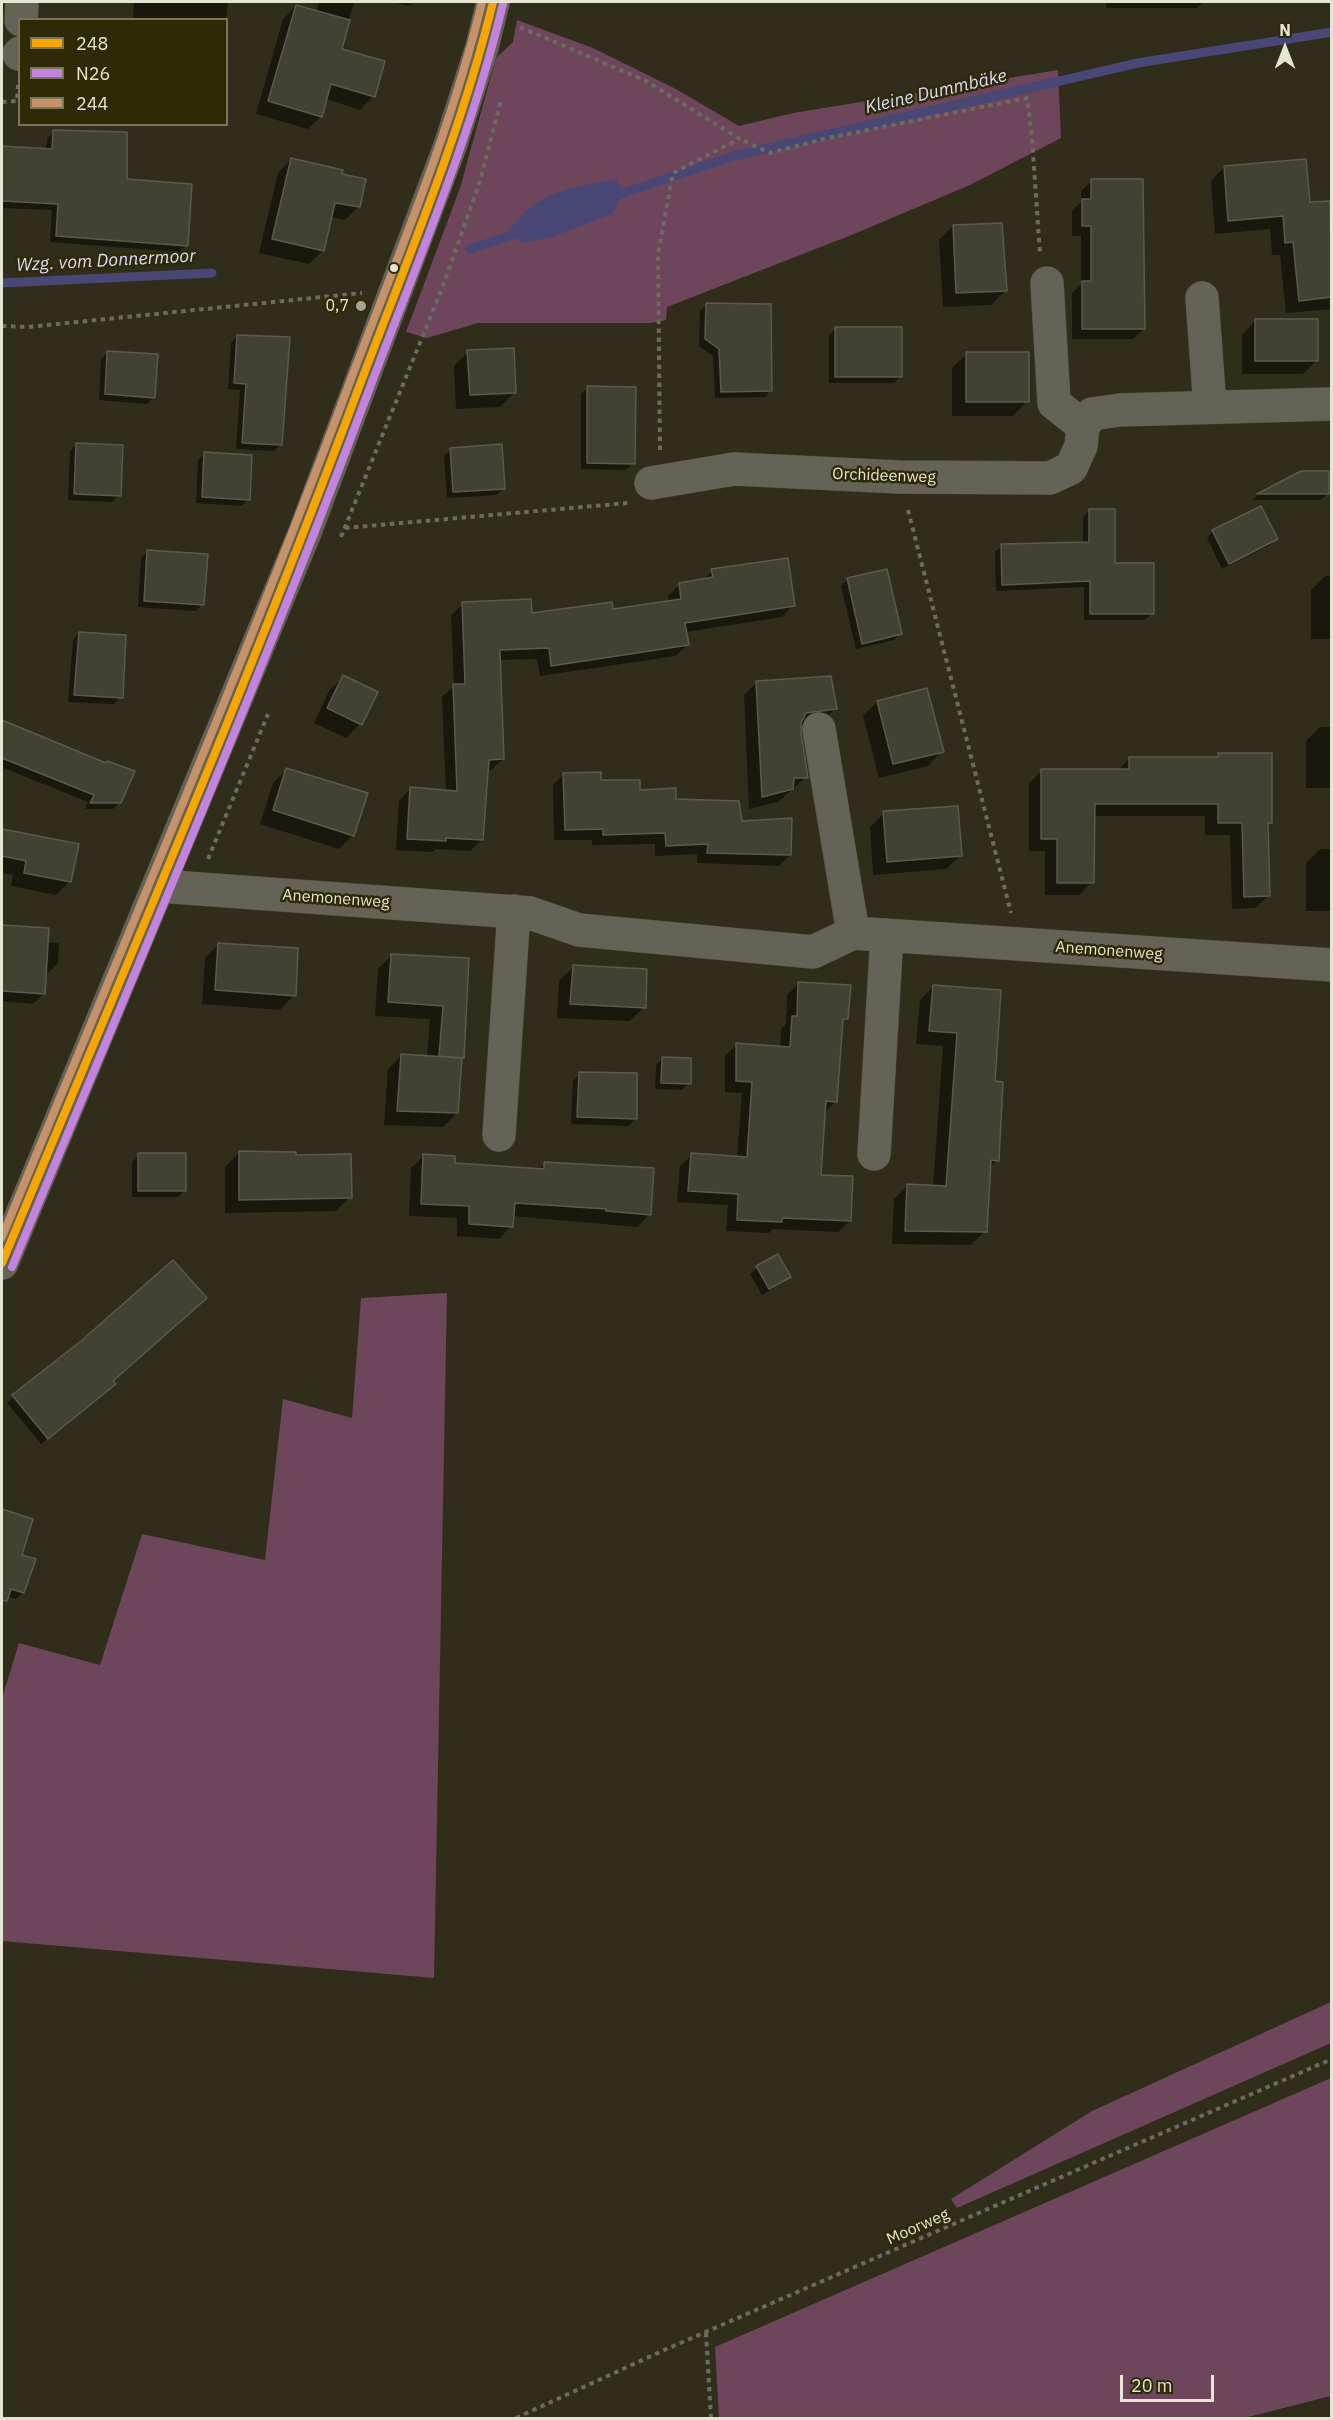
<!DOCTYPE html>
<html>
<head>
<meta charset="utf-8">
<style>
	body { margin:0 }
	#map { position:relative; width:1333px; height:2420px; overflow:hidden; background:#302d1a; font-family:"IBM Plex Sans",sans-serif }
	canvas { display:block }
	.frame { position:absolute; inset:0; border:3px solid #e6e5d1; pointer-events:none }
	.legend { position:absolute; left:18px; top:18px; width:210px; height:108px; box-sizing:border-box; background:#2e2a07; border:2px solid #787558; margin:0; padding:8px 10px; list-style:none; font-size:18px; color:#e6e5d1 }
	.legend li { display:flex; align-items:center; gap:12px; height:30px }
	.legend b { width:30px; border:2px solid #787558 }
	.north { position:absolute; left:1255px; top:18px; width:60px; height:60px; -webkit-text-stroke:4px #2e2a07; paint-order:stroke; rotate:0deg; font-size:16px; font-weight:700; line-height:24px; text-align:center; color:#e6e5d1 }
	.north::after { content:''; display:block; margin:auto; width:21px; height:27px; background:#e6e5d1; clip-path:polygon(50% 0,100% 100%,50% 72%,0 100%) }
	.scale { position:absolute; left:1120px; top:2375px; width:94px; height:27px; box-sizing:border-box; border:3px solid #e6e5d1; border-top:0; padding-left:8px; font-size:18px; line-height:21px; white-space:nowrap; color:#e6e5d1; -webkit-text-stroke:4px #2e2a07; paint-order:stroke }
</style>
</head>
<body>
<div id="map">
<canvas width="1333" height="2420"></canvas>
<div class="frame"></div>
<ul class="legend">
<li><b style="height:8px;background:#f7a600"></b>248</li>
<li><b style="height:8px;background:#c483df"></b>N26</li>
<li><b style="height:8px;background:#c7916a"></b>244</li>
</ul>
<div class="north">N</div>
<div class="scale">20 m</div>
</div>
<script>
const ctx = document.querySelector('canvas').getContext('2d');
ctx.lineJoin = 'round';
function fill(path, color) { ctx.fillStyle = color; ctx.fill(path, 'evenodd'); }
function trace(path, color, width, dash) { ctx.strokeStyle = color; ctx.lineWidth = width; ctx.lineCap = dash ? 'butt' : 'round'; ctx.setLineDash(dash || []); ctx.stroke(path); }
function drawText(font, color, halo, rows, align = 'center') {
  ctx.font = font + ' "IBM Plex Sans",sans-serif'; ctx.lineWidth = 5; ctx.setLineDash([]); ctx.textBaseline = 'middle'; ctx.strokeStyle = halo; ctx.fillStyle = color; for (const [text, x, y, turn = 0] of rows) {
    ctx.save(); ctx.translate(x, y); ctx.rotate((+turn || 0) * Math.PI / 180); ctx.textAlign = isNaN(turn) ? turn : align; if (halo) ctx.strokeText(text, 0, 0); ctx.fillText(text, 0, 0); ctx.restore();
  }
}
const green = new Path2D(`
	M517 20 593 48 676 89 739 126 793 113 1058 70 1061 138 970 185 854 234 667 307 666 320 651 323H478L427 338 406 332 460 188 496 58 513 42Z
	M447 1293 434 1978 2 1941V1698L19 1643 100 1665 142 1534 265 1560 283 1399 352 1418 361 1298Z
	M1331 2002V2043L957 2208 951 2199 1092 2111Z
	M1331 2078V2396L1244 2418H719L715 2347Z`);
const water = new Path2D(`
	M616 180 624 193 612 214 552 237 521 243 511 228C538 191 573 187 616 180Z`);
const shadow = new Path2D(`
	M134 2H228L226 20H133Z
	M319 2H354L340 50 373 96 360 110 326 99 321 116 308 129 256 114 283 19 296 6 316 12Z
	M392 2H414L410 6Z
	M1106 2H1203L1197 8H1106Z
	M54 132 125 180 186 245 179 252 50 242 52 210 2 208V148L46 150 47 139Z
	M291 159 341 175 364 180 358 207 345 220 330 217 322 251 309 264 259 253 278 173Z
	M1224 167 1308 204 1329 202 1332 236V309L1286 313 1280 255H1272L1270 229 1215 234 1211 181Z
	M1092 181 1144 329 1133 339H1072V293L1081 284V236H1072V211L1081 202V191Z
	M953 226 1005 291 991 305 943 307 939 240Z
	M706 305 771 390 764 397 715 398 713 356 699 346 700 311Z
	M1256 320 1317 360 1303 374H1242V335Z
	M835 329 901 376 894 383H829V335Z
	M237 337 280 445 274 451 236 449 240 390 228 389 231 343Z
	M108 352 154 397 147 404 99 400 101 359Z
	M468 352 514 393 500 407 456 409 454 366Z
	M967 354 1027 401 1013 416H952V368Z
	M588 387 633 464 626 470 581 469V394Z
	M77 444 119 495 112 502 68 500 70 451Z
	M451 449 503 489 496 495 447 498 444 456Z
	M205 453 248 500 241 506 196 503 198 460Z
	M1302 472 1328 493 1321 500H1253L1257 495Z
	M1090 510 1114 565 1152 613 1145 620H1084V587L996 591 995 552 1002 546 1083 543V517Z
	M1213 531 1277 539 1270 545 1222 569 1207 538Z
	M147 552 202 604 196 611 138 607 141 558Z
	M712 571 793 605 782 617 685 632 687 645 676 656 540 676 537 659 499 660 503 759 491 770H486L482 840 470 851 436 849 433 852 396 850 399 801 410 789 446 791 442 697 454 686 451 615 463 604 531 615 611 611 669 602 668 596 679 585 702 581Z
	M1325 576H1332V639H1311V590Z
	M848 579 900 634 894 640 856 649 841 586Z
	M79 633 121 697 114 704 68 702 73 640Z
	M343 677 376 692 360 724 346 738 314 723 329 691Z
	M757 682 835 708 822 722 801 725 799 732 806 777 778 802 749 809 744 695Z
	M877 702 942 751 928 766 879 778 863 716Z
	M2 722 105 764 120 802 113 809H85L88 802 4 768 2 775Z
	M1320 727H1332V788H1306V741Z
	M1218 754 1270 822 1267 826 1268 896 1255 908 1232 909 1230 835H1205V816H1093L1092 882 1079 895H1045V851H1029V783L1042 771H1117L1130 758H1214Z
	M287 769 353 835 339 849 260 824 273 783Z
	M564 774 675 801 741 823 790 855 779 866 697 863V854L655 856V844L592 845V840H554L553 785Z
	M884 813 961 855 946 869 873 875 870 827Z
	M2 830 77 846 70 881 56 895 11 886 13 875 2 873Z
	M1320 849H1332V911H1306V863Z
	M2 927 47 929 46 942 59 943 58 963 48 973 45 972 43 994 33 1004 2 1001Z
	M219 944 294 995 280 1010 202 1004 205 958Z
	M392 955 468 959 463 1057 461 1059 457 1113 443 1127 384 1125 388 1069 402 1055 427 1057 430 1019 375 1016 378 969Z
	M573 967 644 1007 630 1021 557 1018 559 981Z
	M799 983 847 1018 841 1024 836 1101 824 1113 819 1176 850 1221 838 1232 773 1229 769 1233 726 1231 728 1205 677 1202 680 1166 692 1155 737 1157 742 1093 725 1092V1056L737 1045 780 1047 781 1029 786 1024 787 995Z
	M934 986 994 1083 997 1160 989 1168 985 1231 971 1245 892 1244 894 1199 908 1185 933 1187 943 1046 916 1044 920 1000Z
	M663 1058 689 1083 682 1090 655 1089 656 1065Z
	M579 1074 635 1119 629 1126 571 1124 573 1081Z
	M239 1153 295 1157 350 1197 336 1211 225 1213V1167Z
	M139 1155 185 1190 178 1197H132V1162Z
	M424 1156 453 1165 538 1170 545 1164 650 1214 637 1227 512 1216 511 1226 499 1239 457 1236V1218L409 1216 411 1168Z
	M777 1256 789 1277 782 1283 762 1295 750 1274 757 1268Z
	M173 1262 107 1390 41 1444 7 1403Z
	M2 1510 31 1520 20 1556 23 1592 16 1599 6 1596 2 1604Z`);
const stream = new Path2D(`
	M615 196 734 156 1138 63 1332 32
	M470 249 515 234
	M2 283 212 273`);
const building = new Path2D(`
	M296 5 350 20 342 49 385 61 375 97 331 84 322 117 268 101Z
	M53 130 127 132V179L192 184 188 246 56 236 58 204 2 201V146L52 149Z
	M291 158 343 170 342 174 366 179 360 207 335 203 324 251 272 239Z
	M1306 159 1310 202 1330 201 1332 297 1299 301 1293 242 1285 243 1283 216 1228 221 1224 166Z
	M1091 179H1143L1145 329H1082V281H1091V226H1082V199H1091Z
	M1002 223 1007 291 956 293 953 225Z
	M706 303 771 304 772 391 721 392 719 349 705 339Z
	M1255 319H1318V361H1255Z
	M835 327H902V377H835Z
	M237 335 290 337 282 445 242 443 246 384 234 383Z
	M514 348 516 393 470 395 467 350Z
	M107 351 158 354 155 398 105 394Z
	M966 352H1029V402H966Z
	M587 386 636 387 635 464 587 463Z
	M76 443 123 445 121 496 74 494Z
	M502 444 505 489 453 492 450 448Z
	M204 452 252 455 250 500 202 497Z
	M1301 471H1329V494H1257Z
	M1261 506 1278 539 1229 564 1212 530Z
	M1089 509H1115V563H1154V614H1090V581L1002 585 1001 544 1089 542Z
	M147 550 208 554 204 605 144 601Z
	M788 558 795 606 685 623 689 645 551 666 549 648 500 650 504 759 489 760 483 840 446 838V841L407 839 410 787 457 791 453 684H465L462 602 531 599 532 613 612 602 613 609 681 599 679 583 713 577 711 569Z
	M887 569 902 634 862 644 847 578Z
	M79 632 126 635 123 698 74 695Z
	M343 675 378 692 362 725 327 708Z
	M831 676 837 709 806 713 801 723V732L808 778H794L793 789 762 797 756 681Z
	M927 688 944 752 893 764 877 701Z
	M2 720 106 763 107 761 135 771 121 803H90L94 795 2 758Z
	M1218 753H1272V823H1268L1270 896 1244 897 1242 823H1218V804H1095L1094 883H1057V839H1041V769H1129V757H1218Z
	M286 768 368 793 354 836 273 810Z
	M601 772V780H640V790L676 788V799L739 801 742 821 792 818 791 855 707 853 708 844 666 846 665 833 603 835V829L565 830 563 773Z
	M958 806 962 856 887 862 883 811Z
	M2 829 79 844 71 882 24 873 26 861 2 856Z
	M2 925 49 928 45 994 2 991Z
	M218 943 298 948 296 996 215 990Z
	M391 954 469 958 464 1058 439 1056 443 1006 388 1002Z
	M573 965 647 969 646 1008 570 1004Z
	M798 982 851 985 848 1019H843L837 1102 826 1101 821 1175 853 1176 851 1221 782 1218V1222L737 1220 738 1194 688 1191 691 1153 747 1157 752 1082 736 1081V1043L790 1047 792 1016H797Z
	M933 985 1001 990 995 1081 1003 1082 999 1161 991 1160 987 1232 905 1231 907 1184 946 1186 957 1033 929 1031Z
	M401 1054 462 1058 458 1113 397 1111Z
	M662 1057 691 1058V1084L661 1083Z
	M579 1072 637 1073V1119L577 1117Z
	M239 1151 296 1152V1155L351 1154 352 1198 239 1200Z
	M138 1153H186V1191H138Z
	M423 1154 455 1156V1163L544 1169V1162L654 1168 651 1215 606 1211V1209L515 1203 513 1227 469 1224V1206L421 1204Z
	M778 1254 791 1277 769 1289 756 1266Z
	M173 1260 207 1298 113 1381 116 1384 48 1439 12 1395 81 1341Z
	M2 1509 33 1519 22 1555 36 1559 24 1593 11 1589 7 1601 2 1600Z`);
const path = new Path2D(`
	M520 27 646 81 740 139 770 153 828 138 1027 98 1032 138 1040 254
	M2 102 17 101 18 85
	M2 326 28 327 362 293
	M660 450 658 254 673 173 739 139
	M908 510 1011 913
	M345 528 628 503
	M341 537 443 286 480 181 501 100
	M208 859 268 714
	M706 2333 711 2418
	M516 2418 662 2351 1332 2059`);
const street = new Path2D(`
	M21 20 22 2
	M19 54 20 53
	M1047 283 1054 403 1083 426
	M1202 298 1210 407
	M651 483 734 469 899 477 1050 478 1071 468 1081 446 1083 426 1092 414 1120 410 1332 404
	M819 729 853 933
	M159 886 530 913 579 930 813 952 853 933 1332 965
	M499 1135 514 911
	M874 1154 887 935`);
const secondary = new Path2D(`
	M2 1263 305 532 450 146 482 47 493 2`);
const bus1 = new Path2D(`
	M2 1263C123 972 249 682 359 387 407 260 461 134 493 2`);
const bus2 = new Path2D(`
	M12 1267C133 976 258 686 369 390 417 263 471 137 503 4`);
const bus3 = new Path2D(`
	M2 1237C120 952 243 668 351 379 398 255 451 131 482 2`);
const markers = [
	[394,268,5,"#e6e5d1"],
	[361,306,6,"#a6a591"]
];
const poiNames = [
	["0,7",349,306]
];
const streetNames = [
	["Orchideenweg",884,476,2],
	["Anemonenweg",336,899,4],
	["Anemonenweg",1109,951,4],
	["Moorweg",918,2227,-24]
];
const waterNames = [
	["Kleine Dummbäke",936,92,-13],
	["Wzg. vom Donnermoor",106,261,-3]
];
fill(green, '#6d465b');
fill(water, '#494776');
fill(shadow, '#0007');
trace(stream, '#494776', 9);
fill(building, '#414232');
trace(building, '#5a5b4c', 1.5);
trace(street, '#4d4b3b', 34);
trace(secondary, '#4d4b3b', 34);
trace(path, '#6c6b5f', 4, [4.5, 4.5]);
trace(street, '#656356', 33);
trace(secondary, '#656356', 33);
trace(bus1, '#f7a600', 8);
trace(bus2, '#c483df', 8);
trace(bus3, '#c7916a', 8);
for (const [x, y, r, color] of markers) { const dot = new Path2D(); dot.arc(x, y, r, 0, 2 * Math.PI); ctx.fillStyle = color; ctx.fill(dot); trace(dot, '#2e2a07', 2); }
drawText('16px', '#e6e5d1', '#2e2a07', poiNames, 'right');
drawText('16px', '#e6e5d1', '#2e2a07', streetNames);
drawText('italic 18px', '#dadcfe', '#2e2a07', waterNames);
</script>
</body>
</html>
